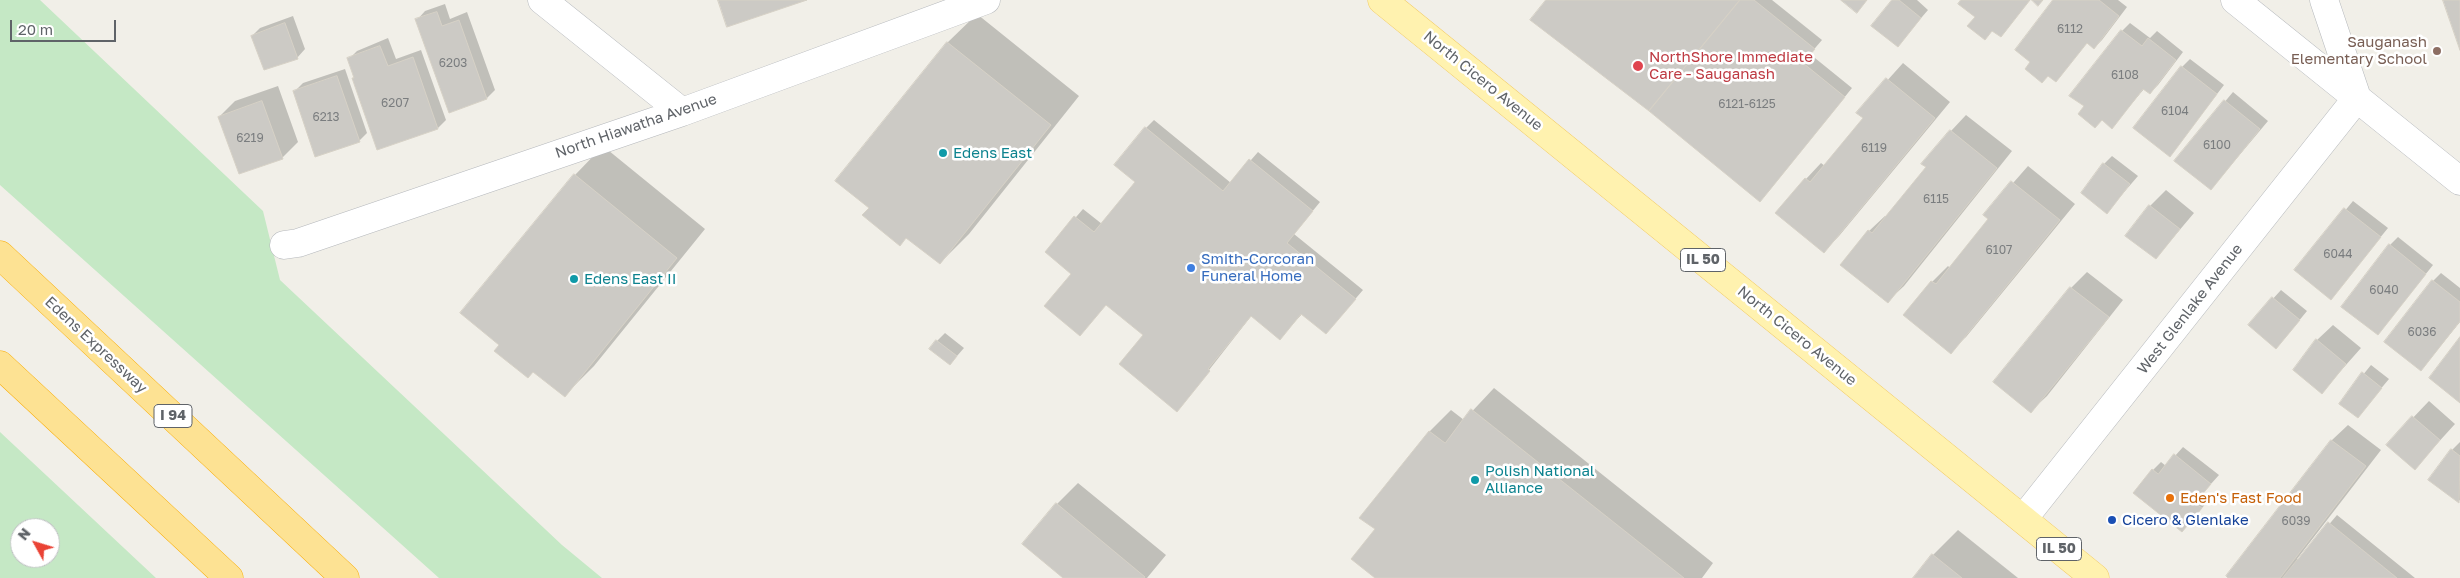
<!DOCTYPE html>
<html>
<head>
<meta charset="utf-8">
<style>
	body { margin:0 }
	#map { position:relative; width:2460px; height:578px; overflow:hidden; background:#f1efe8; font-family:"Golos Text",sans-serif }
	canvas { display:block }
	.north { position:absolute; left:10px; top:518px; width:50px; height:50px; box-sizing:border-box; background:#fff; border:1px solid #bfc1c3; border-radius:50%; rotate:309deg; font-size:14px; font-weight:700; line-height:20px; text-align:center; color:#5f6368 }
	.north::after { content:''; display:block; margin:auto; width:18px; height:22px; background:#ea4335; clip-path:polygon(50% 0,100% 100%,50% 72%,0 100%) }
	.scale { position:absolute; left:10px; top:20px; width:106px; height:22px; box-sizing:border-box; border:2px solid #5f6368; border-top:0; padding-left:6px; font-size:15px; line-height:18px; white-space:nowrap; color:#5f6368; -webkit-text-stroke:4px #fff; paint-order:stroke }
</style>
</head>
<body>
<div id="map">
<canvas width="2460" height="578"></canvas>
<div class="north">N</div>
<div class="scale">20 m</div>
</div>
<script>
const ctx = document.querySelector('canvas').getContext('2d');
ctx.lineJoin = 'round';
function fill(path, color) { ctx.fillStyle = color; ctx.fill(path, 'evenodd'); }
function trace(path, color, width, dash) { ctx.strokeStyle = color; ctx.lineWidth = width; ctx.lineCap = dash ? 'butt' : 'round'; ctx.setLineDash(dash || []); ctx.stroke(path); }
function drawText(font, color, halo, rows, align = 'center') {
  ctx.font = font + ' "Golos Text",sans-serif'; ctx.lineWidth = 5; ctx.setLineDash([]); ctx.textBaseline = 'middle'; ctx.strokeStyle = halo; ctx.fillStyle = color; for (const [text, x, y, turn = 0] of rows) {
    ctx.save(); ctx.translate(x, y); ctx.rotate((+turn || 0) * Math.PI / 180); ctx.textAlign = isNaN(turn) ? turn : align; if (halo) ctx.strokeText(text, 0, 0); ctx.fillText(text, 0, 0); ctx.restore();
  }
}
const green = new Path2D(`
	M0 0H40L263 211 280 280 562 545 602 578H439L0 185Z
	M0 432 156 578H0ZM20 528H50V558H20Z`);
const shadow = new Path2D(`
	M1548 0H1772L1822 40 1810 54 1852 88 1768 192Z
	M1894 0H1917L1928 10 1898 45Z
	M2055 0H2118L2127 7 2102 40 2094 48 2087 42 2055 81 2032 62Z
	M445 4 450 19 467 12 495 90 487 98 450 111 417 20 425 11Z
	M977 14 1079 96 969 234 940 263 837 181 948 42Z
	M293 16 305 49 297 58 252 36 260 28Z
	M2130 23 2150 38 2157 31 2183 52 2158 85 2150 93 2144 89 2112 127 2086 106 2122 31Z
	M388 38 396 59 421 50 446 120 438 128 378 148 353 78 355 76 349 59 357 51Z
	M2190 59 2224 85 2170 155 2182 67Z
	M1903 63 1950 102 1839 236 1824 251 1806 179 1821 163 1825 166 1864 118 1858 113Z
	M345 69 367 133 359 141 295 91 303 83Z
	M278 86 298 142 282 158 219 117 235 101Z
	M2233 92 2268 121 2211 189 2176 160Z
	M1966 115 2012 151 1904 286 1888 301 1869 231 1885 216 1887 217 1927 167 1951 131Z
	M1154 120 1231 183 1258 152 1320 202 1294 234 1363 290 1326 333 1302 314 1280 338 1252 315 1177 411 1145 335 1046 252 1083 209 1102 224 1136 182 1146 128Z
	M603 146 705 229 594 366 565 395 501 344 575 175Z
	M2112 156 2138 176 2107 212 2104 164Z
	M2028 166 2075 204 1966 337 1950 352 1905 315 1932 282 1948 266 1950 268 1990 219 1985 215Z
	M2166 190 2194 213 2156 258 2150 206Z
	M2353 201 2388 228 2331 298 2296 270Z
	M2398 237 2433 265 2378 334 2390 245Z
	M2087 272 2123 300 2047 396 2031 411 1995 382 2071 288Z
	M2441 273 2460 288V322L2421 370 2433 281Z
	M2281 290 2307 311 2284 339 2249 325Z
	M2333 325 2361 348 2322 392 2317 340Z
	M945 333 964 348 950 364 937 341Z
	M2371 365 2389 379 2358 416 2340 403Z
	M1494 388 1713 563 1702 578H1377L1376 529 1429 432 1451 410 1464 420Z
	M2429 401 2455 424 2415 468 2388 444Z
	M2348 425 2381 450 2297 559 2299 560 2337 515 2415 578H2230L2227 576 2332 440Z
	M2460 442V500L2458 501 2452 450Z
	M2183 447 2219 475 2202 494 2209 500 2182 531 2153 470 2161 462 2166 466Z
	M1078 483 1166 555 1147 578H1065L1057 504Z
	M1958 530 2018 578H1915L1933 555Z`);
const building = new Path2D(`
	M718 0H807L727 27Z
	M1546 0H1740L1649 111 1530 20Z
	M1740 0H1754L1815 49 1803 63 1845 97 1760 202 1649 111Z
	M1841 0H1867L1857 13Z
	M1892 0H1899L1921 18 1898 47 1871 26Z
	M1961 0H2030L2001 37 1992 31 1985 40 1967 26 1975 17 1958 4Z
	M2032 0H2043L2038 6Z
	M2053 0H2099L2119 16 2094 49 2087 43 2056 82 2048 76 2042 83 2025 69 2030 62 2015 50Z
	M2443 0H2460V50Z
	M437 12 442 26 459 20 487 99 449 113 415 19Z
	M285 23 298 59 264 70 251 36Z
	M2121 30 2142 46 2148 38 2176 60 2150 94 2143 89 2112 129 2102 120 2095 128 2078 114 2084 106 2069 96Z
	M947 42 1051 125 940 264 906 238 900 246 862 215 869 208 835 181Z
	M380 46 388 66 413 57 438 129 377 150 352 78H354L347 58Z
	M2181 66 2217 94 2170 157 2133 128Z
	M337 76 360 142 315 157 293 91Z
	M1886 78 1935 118 1824 253 1775 213 1805 178 1810 182 1863 118 1856 113Z
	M2224 100 2260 129 2211 190 2174 161Z
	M262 101 283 159 239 174 218 117Z
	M1145 127 1223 191 1249 159 1313 211 1287 243 1356 299 1326 334 1301 314 1280 340 1251 316 1208 369 1210 371 1177 412 1119 364 1143 335 1106 305 1080 336 1044 306 1071 274 1045 252 1074 216 1094 232 1135 182 1114 165Z
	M1950 130 1997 168 1888 303 1840 265 1868 230 1872 233 1926 167 1921 164Z
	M2103 163 2130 184 2107 214 2081 193Z
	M574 174 677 258 565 397 533 372 528 378 494 351 499 345 460 313Z
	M2011 181 2060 220 1951 354 1903 315 1931 281 1936 284 1988 219 1983 215Z
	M2149 205 2180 229 2156 259 2125 236Z
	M2344 208 2381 237 2331 300 2294 270Z
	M2389 244 2426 274 2378 335 2341 307Z
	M2432 280 2460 302V321L2421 371 2384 342Z
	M2070 287 2109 317 2031 413 1993 382Z
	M2272 297 2300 320 2276 349 2248 325Z
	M2460 337V403L2429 378Z
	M2316 339 2346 364 2322 394 2293 370Z
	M936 340 957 356 950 365 929 349Z
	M2362 372 2382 388 2358 418 2339 404Z
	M1471 409 1684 578H1375L1351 559 1375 529 1359 518 1429 431 1445 443Z
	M2412 416 2440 440 2415 470 2386 445Z
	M2331 440 2366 466 2280 578H2228L2226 576Z
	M2451 449 2460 456 2459 503 2428 480Z
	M2174 454 2211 484 2195 503 2202 508 2182 532 2133 493 2152 469 2158 474Z
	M1056 503 1145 577 1144 578H1063L1022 544Z
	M2328 522 2397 578H2283Z
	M1932 554 1962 578H1913Z`);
const street = new Path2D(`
	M542 0 682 112
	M2235 0 2460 181
	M284 245 298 243 682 112 986 0
	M2023 519 2357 98 2324 0`);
const primary = new Path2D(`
	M1382 0 2095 578`);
const highway = new Path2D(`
	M0 255 345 578
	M0 365 229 578`);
const markers = [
	[2437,51,5,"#8d6e63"],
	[1638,66,6,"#e0444e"],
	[943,153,5,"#0f9aa8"],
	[1191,268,5,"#3f7fe0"],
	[574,279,5,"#0f9aa8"],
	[1475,480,5,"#0f9aa8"],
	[2170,498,5,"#e8710a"],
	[2112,520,5,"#1a4fb4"]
];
const numberNames = [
	["6112",2070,29],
	["6203",453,63],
	["6108",2125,75],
	["6207",395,103],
	["6121-6125",1747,104],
	["6104",2175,111],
	["6213",326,117],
	["6219",250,138],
	["6100",2217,145],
	["6119",1874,148],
	["6115",1936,199],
	["6107",1999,250],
	["6044",2338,254],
	["6040",2384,290],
	["6036",2422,332],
	["6039",2296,521]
];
const shields = [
	[1703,260,45],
	[173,416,38],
	[2059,549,45]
];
const shieldNames = [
	["IL 50",1703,260],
	["I 94",173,416],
	["IL 50",2059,549]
];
const educationNames = [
	["Sauganash",2427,42],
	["Elementary School",2427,59]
];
const healthNames = [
	["NorthShore Immediate",1649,57],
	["Care - Sauganash",1649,74]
];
const streetNames = [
	["North Cicero Avenue",1483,81,39],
	["North Hiawatha Avenue",636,126,-19],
	["West Glenlake Avenue",2190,309,-52],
	["North Cicero Avenue",1797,336,39],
	["Edens Expressway",96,345,43]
];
const cultureNames = [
	["Edens East",953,153],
	["Edens East II",584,279],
	["Polish National",1485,471],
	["Alliance",1485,488]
];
const shopNames = [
	["Smith-Corcoran",1201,259],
	["Funeral Home",1201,276]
];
const foodNames = [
	["Eden's Fast Food",2180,498]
];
const transitNames = [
	["Cicero & Glenlake",2122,520]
];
fill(green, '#c5e8c5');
fill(shadow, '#0003');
fill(building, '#cccac5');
trace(building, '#d6d1c6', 1);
trace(street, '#b5b8bc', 29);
trace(primary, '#f2c960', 29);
trace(highway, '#f9ab00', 29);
trace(street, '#fff', 28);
trace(primary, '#fff2af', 28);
trace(highway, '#fde293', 28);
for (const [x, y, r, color] of markers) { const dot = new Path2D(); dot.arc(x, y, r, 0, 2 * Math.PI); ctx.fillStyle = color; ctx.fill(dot); trace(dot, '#fff', 2); }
drawText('12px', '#7a7d7f', null, numberNames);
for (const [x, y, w] of shields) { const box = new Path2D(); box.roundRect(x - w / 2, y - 11.5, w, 23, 4); ctx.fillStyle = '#fff'; ctx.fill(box); trace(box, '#5f6368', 1); }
drawText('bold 14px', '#5f6368', null, shieldNames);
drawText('15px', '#785e54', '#fff', educationNames, 'right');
drawText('15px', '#be3a42', '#fff', healthNames, 'left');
drawText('15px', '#5f6368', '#fff', streetNames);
drawText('15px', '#0d838f', '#fff', cultureNames, 'left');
drawText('15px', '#366cbe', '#fff', shopNames, 'left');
drawText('15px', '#c56008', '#fff', foodNames, 'left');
drawText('15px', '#164399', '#fff', transitNames, 'left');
</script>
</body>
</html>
